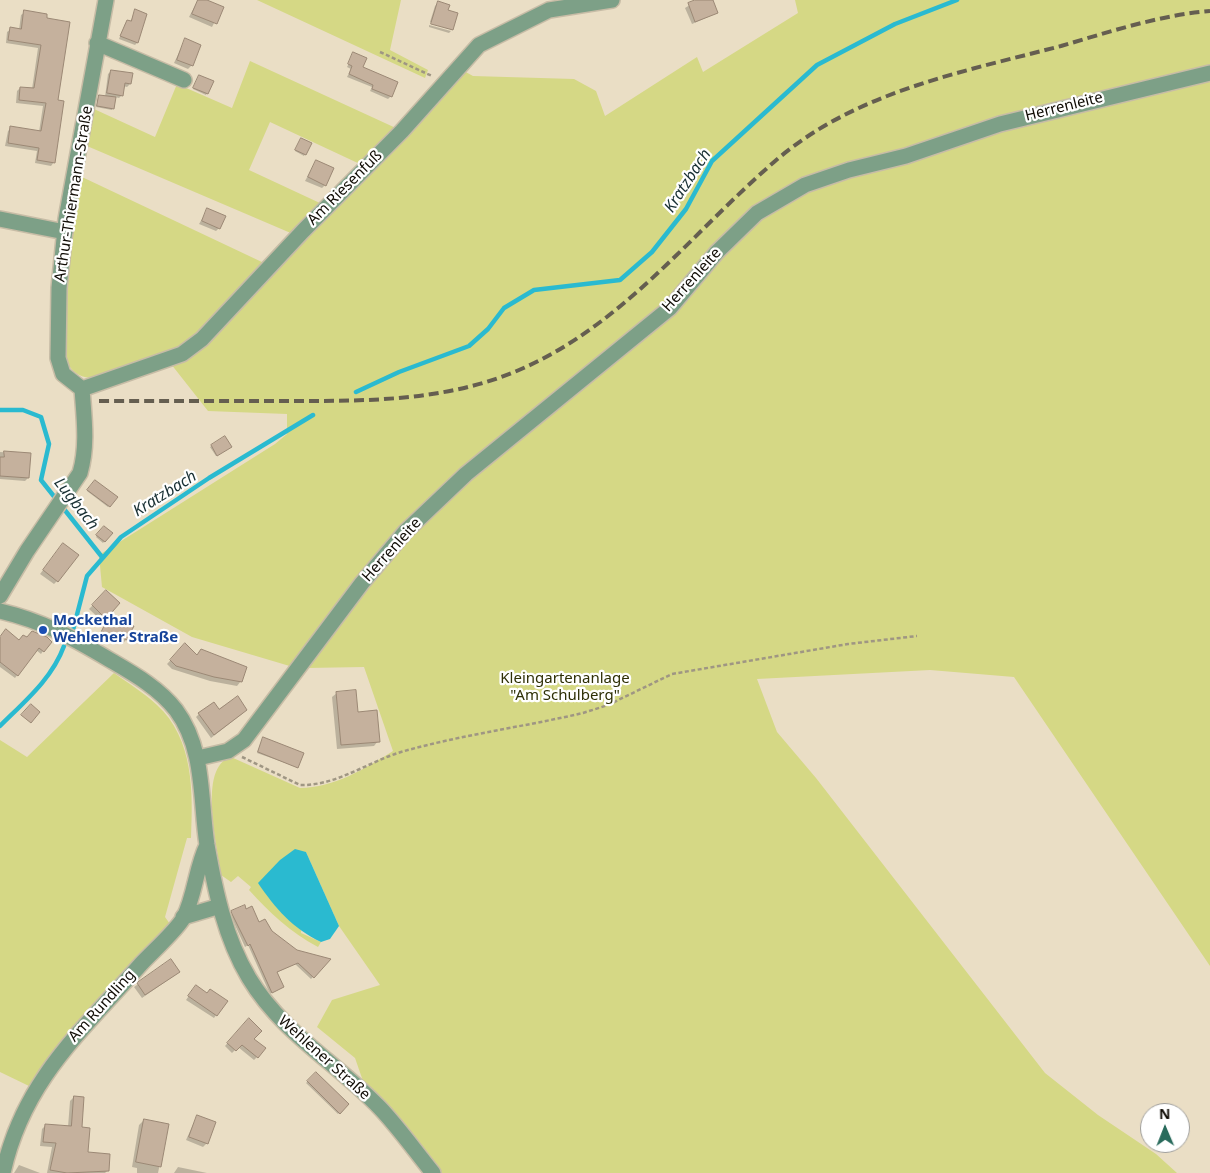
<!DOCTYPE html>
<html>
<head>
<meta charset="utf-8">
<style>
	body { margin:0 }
	#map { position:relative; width:1210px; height:1173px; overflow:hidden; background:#eadec5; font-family:"Noto Sans",sans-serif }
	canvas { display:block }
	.north { position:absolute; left:1140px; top:1103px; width:50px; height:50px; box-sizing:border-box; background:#fff; border:1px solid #9f9e9b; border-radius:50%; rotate:359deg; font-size:14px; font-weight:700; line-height:20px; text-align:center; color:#100c05 }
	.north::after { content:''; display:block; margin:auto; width:18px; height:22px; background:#296b5c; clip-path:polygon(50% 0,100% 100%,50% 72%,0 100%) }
</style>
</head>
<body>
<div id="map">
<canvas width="1210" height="1173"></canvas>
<div class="north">N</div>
</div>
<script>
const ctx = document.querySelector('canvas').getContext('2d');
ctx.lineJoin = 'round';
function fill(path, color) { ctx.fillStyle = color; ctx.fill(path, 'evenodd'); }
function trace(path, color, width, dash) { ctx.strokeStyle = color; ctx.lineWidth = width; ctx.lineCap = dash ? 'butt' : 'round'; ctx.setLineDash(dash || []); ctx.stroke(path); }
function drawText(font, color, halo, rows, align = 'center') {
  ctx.font = font + ' "Noto Sans",sans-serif'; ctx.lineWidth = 4.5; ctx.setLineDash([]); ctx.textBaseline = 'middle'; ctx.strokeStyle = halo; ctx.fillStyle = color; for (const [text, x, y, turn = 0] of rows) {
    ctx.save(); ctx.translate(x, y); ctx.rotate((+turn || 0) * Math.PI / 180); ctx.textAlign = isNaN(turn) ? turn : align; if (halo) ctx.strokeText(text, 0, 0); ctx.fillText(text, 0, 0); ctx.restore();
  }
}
const green = new Path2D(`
	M257 0H401L390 50 428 70 425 78Z
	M795 0H1210V67L903 150 804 180 665 305 463 469 293 667 192 637 102 587 99 555 275 444 287 434V414L208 411 171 364 462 70 473 76 574 79 596 91 605 116 697 57 703 72 798 13Z
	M250 61 398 129 362 165 270 122 249 170 322 204 293 234 87 146 94 109 155 137 177 84 232 108Z
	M1210 79V966L1014 677 930 670 757 679 777 732 816 778 1045 1073 1098 1115 1156 1154 1177 1173H439L363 1081 355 1058 317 1027 332 1000 380 985 339 926 306 852 301 933 321 942 318 947C290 932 270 913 249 890L251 887 238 876 231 882 221 875C218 848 197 767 231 757L300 788C334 788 366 768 393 751L364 667 306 668 365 586 409 536 762 216 809 188 969 139Z
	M82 177 264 263 183 348 98 378C85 379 73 375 67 362 62 352 64 335 64 324 65 273 70 226 82 177Z
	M114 673C128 683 144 693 157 705 194 739 193 792 191 838H187L165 917 170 924C122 975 65 1027 29 1086L0 1072V740L27 757Z`);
const water = new Path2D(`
	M295 849 306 852 339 926 330 939 321 942C293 929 275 908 258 883L280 860Z`);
const shadow = new Path2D(`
	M198 0H204L222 8 212 27 189 17Z
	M698 0H711L717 13 692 24 685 8Z
	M438 3 447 11 457 14 452 30 430 22 435 6Z
	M136 11 137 43 135 45 119 39 125 24 130 22Z
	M25 12 46 15 57 101 54 162 51 166 35 163 37 151 5 146 8 131 11 128 39 132 43 106 16 103 17 91 20 88 32 89 38 48 6 43 7 32 11 29 19 30 21 15Z
	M429 25 451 31 449 33 429 27Z
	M185 40 192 65 188 69 174 63Z
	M354 54 361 68 391 96 388 99 370 91 372 87 347 77 351 69 347 67Z
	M111 71 130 84 127 87 123 86 122 95 119 98 115 97 112 110 96 107 98 97H105L108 74Z
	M198 78 212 82 206 95 193 89Z
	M300 140 305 154 304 156 295 151Z
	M316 161 325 185 322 188 305 181Z
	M208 209 219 228 216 231 199 224Z
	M225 438 229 448 216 456 210 447Z
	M0 452 30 454 28 478 25 481 0 479Z
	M95 482 116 498 108 507 87 491Z
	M104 527 111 533 103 543 96 537Z
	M60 548 57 581 54 584 40 574Z
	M106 592 119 603 102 621 89 609Z
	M110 616 126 640 123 643 118 640 114 644 98 637Z
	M30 635 43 651 41 654 36 650 15 678 0 667V638L19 641 26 639Z
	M185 645 196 656 201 650 241 681 237 686 210 681 172 669 167 664Z
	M337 693 357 713 378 741 374 746 337 749 332 697Z
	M219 711 242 714 211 738 196 717 199 714Z
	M262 740 297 767 257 753Z
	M232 912 271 932 297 951 329 960 311 979 295 964 276 973 283 987 270 994 248 945 245 947 230 914Z
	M171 961 175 975 142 998 134 987Z
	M193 990 226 1001 214 1018 186 1000Z
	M246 1022 257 1057 254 1060 238 1047 232 1053 225 1046Z
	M316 1073 348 1104 338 1114 306 1083Z
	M74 1097 86 1153 108 1170 105 1173H47L52 1147 40 1146 42 1129 46 1125 68 1127 70 1101Z
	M197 1116 207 1143 203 1147 186 1140Z
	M144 1120 168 1124 158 1173H137V1168L132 1167 139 1125Z
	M19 1165 40 1173H14Z
	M178 1167 207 1173H174Z`);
const stream = new Path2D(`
	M356 392 399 372 469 346 488 329 504 308 534 290 620 280 652 252 686 209 712 161 817 65 895 24 957 0
	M0 410H23L41 417 49 444 41 480 102 557
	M73 630 87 576 121 537 209 478 313 415
	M0 726C24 702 52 679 64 646`);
const building = new Path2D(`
	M198 0H207L224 7 217 24 192 14Z
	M695 0H713L718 13 695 22 688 3Z
	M438 1 450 5 448 10 458 13 453 30 431 24Z
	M135 9 147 14 138 43 120 36 127 20 131 21Z
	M24 10 47 14V18L70 22 58 100 64 101 55 163 37 160 39 148 8 143 10 126 41 131 46 103 19 100 20 87 34 88 41 45 8 40 10 27 21 29Z
	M185 38 201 45 193 66 177 60Z
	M353 52 367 58 363 67 398 82 392 97 372 89 373 85 349 74 352 66 348 64Z
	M111 70 133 73 131 84 125 83 123 96 107 93Z
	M199 75 214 81 208 94 193 88Z
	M99 95 116 97 114 109 97 106Z
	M301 138 312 143 306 155 295 150Z
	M316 160 334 168 326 186 308 177Z
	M207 208 226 216 220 229 202 221Z
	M225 436 232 447 217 456 211 445Z
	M4 451 31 453 29 478 0 476V457H4Z
	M95 480 118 497 110 507 87 490Z
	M104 526 113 533 105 542 96 535Z
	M63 543 79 555 58 582 43 570Z
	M106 590 120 603 106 619 92 605Z
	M110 615 134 626 127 640 121 637 118 641 101 633Z
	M6 629 19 640 23 635 27 637 32 631 47 637 52 642 44 652 39 648 18 676 0 662V637Z
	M185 643 197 655 201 649 247 667 242 682 214 677 176 666 170 660Z
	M356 690 358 712 377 710 380 742 341 745 336 692Z
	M238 696 247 710 214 735 198 713 214 702 219 709Z
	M31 704 40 712 31 723 21 715Z
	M263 737 304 753 298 768 258 752Z
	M245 905 246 909 252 906 259 922 265 919 272 931 297 950 331 959 314 978 298 963 277 972 284 987 272 993 250 944 248 946 232 914 231 911Z
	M171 959 180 972 145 995 137 983Z
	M196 985 207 993 210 989 228 1001 217 1016 188 996Z
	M249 1018 262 1031 254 1039 266 1048 258 1058 242 1045 236 1051 227 1043Z
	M316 1072 349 1104 340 1114 307 1081Z
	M74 1096 84 1097 82 1127 90 1128 88 1152 110 1154 109 1171 67 1173 50 1170 56 1143 43 1142 45 1124 71 1126Z
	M197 1115 216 1122 208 1144 189 1137Z
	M144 1119 169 1124 161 1167 136 1162Z`);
const path = new Path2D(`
	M380 52 432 76
	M242 757 300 785C336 786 368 762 401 752 460 735 523 727 583 713L608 705 672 674 848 644 917 636`);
const minor = new Path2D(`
	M97 43 184 80
	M0 219 65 232
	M82 389 182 354 202 339 303 231 402 131 479 45 549 10 612 0
	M0 596 27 551 80 473C88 446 84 417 82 389L63 374 58 358 59 288 66 219 106 0
	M0 611C43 621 73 638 110 660 134 674 159 688 176 710 205 749 200 799 207 845 215 890 225 938 249 978 282 1033 337 1063 380 1108 399 1128 415 1151 433 1173
	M198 758 228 751 244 740 362 583 405 532 466 474 670 308 717 252 757 213 805 185 849 170 906 156 1000 124 1210 73
	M183 917 220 906
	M3 1173C23 1081 81 1032 141 964 152 952 177 930 184 917 195 895 196 867 207 845`);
const rail = new Path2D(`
	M99 401C159 401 218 401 277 401 359 401 442 403 519 370 622 326 691 234 774 162 854 92 962 72 1061 46 1109 32 1160 15 1210 11`);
const markers = [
	[43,630,5,"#1a4fb4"]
];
const streetNames = [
	["Herrenleite",1064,107,-14],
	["Am Riesenfuß",345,188,-45],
	["Arthur-Thiermann-Straße",74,194,-81],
	["Herrenleite",692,280,-48],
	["Herrenleite",392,550,-48],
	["Am Rundling",102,1006,-48],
	["Wehlener Straße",324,1058,42]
];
const transitNames = [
	["Mockethal",53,621],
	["Wehlener Straße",53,638]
];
const parkNames = [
	["Kleingartenanlage",565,679],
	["\"Am Schulberg\"",565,696]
];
const waterNames = [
	["Kratzbach",688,181,-57],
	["Kratzbach",165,494,-32],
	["Lugbach",76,504,52]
];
fill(green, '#d5d885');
fill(water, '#2abad0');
fill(shadow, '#0003');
trace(stream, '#2abad0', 4.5);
fill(building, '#c5b19d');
trace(building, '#9b8875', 1);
trace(minor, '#c7bca6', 18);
trace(path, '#9f9683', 2.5, [4, 2.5]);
trace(minor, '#7da087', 15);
trace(rail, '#655e50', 4, [10, 5]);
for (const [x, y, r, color] of markers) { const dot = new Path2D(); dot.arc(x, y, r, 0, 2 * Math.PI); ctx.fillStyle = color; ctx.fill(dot); trace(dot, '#fff', 2); }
drawText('15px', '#100c05', '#fff', streetNames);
drawText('bold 15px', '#164399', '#fff', transitNames, 'left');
drawText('15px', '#2e2f05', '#fff', parkNames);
drawText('italic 16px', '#182f33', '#fff', waterNames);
</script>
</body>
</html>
